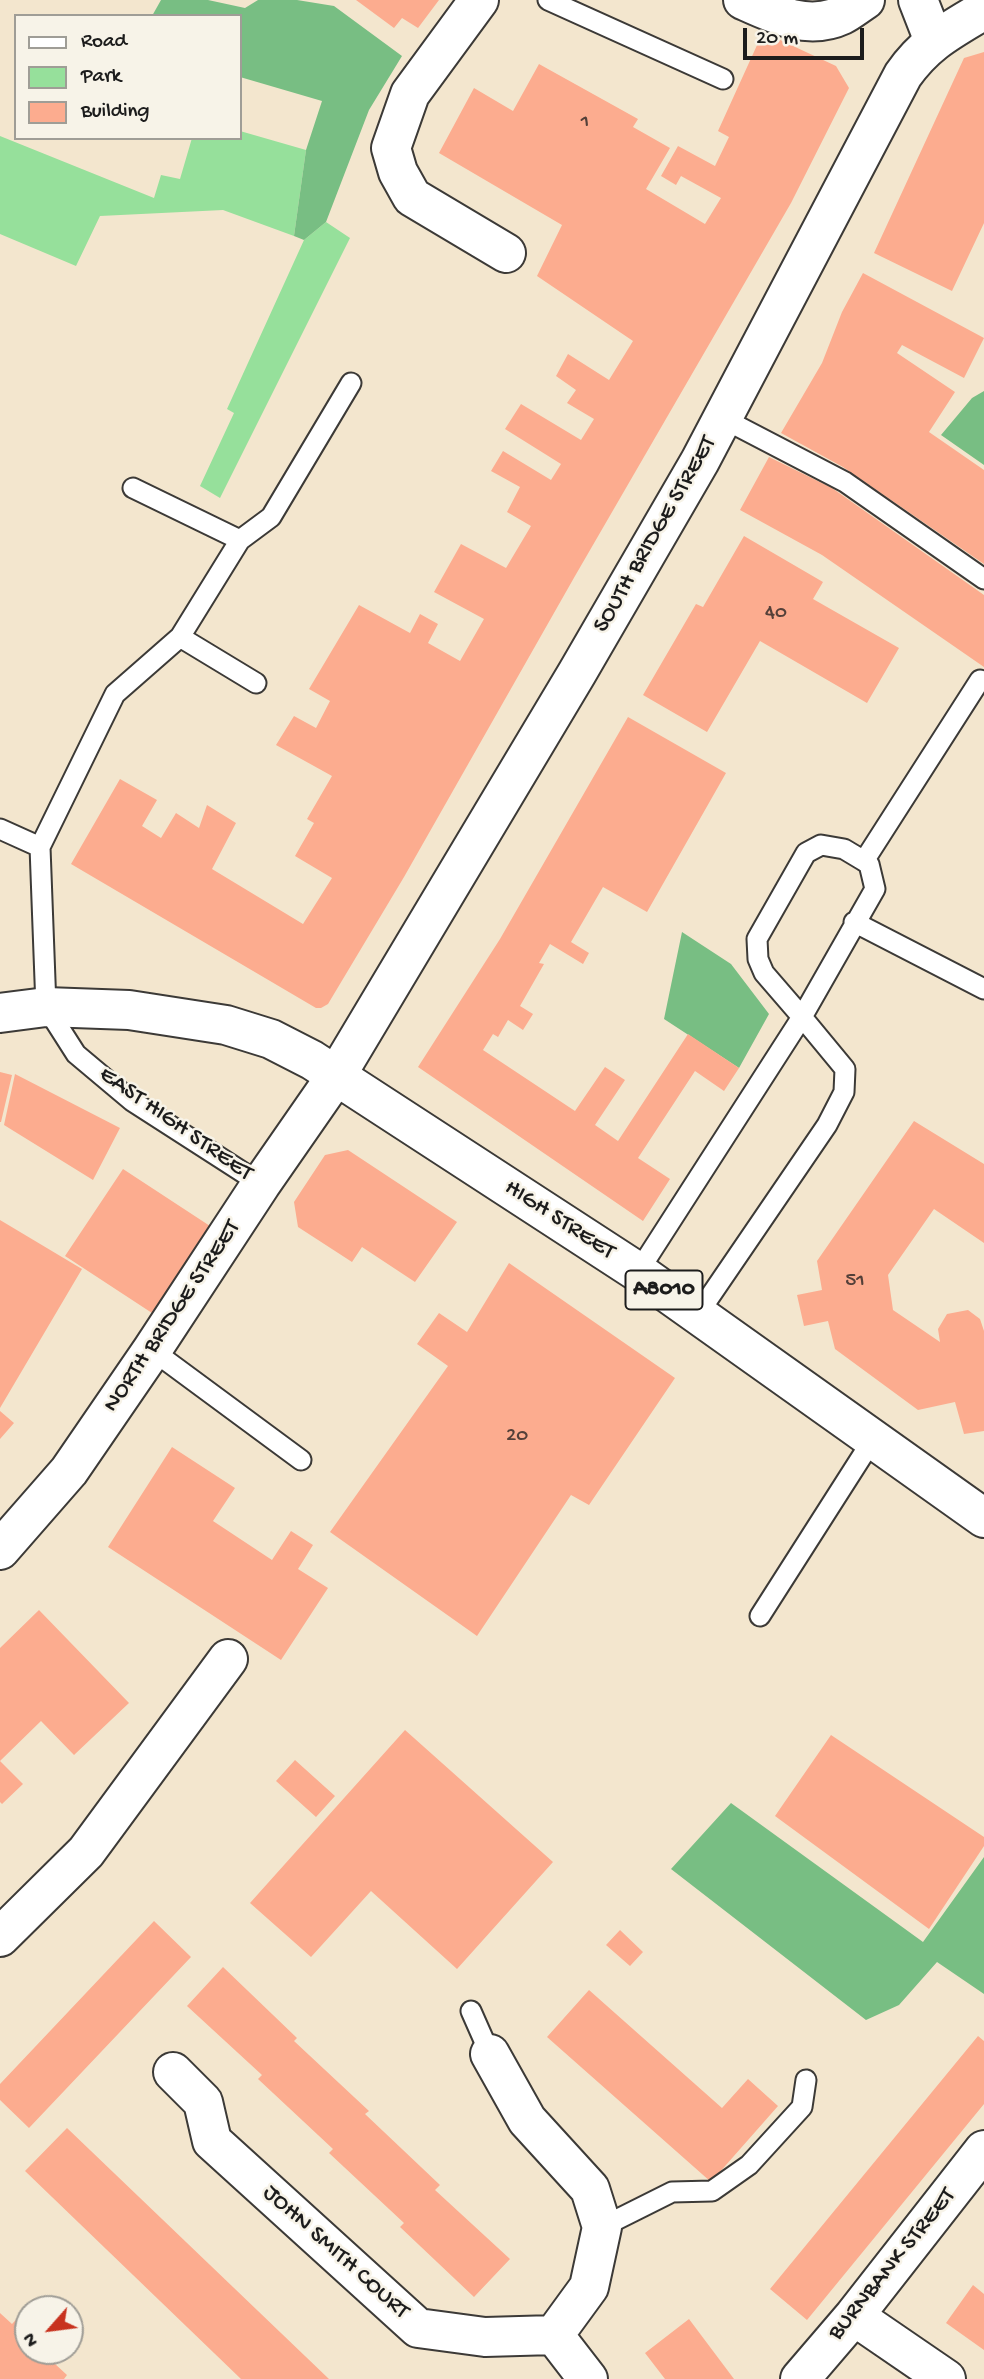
<!DOCTYPE html>
<html>
<head>
<meta charset="utf-8">
<style>
	body { margin:0 }
	#map { position:relative; width:984px; height:2379px; overflow:hidden; background:#f3e6ce; font-family:"Gochi Hand",sans-serif }
	canvas { display:block }
	.legend { position:absolute; left:14px; top:14px; width:228px; height:126px; box-sizing:border-box; background:#f7f3e8; border:2px solid #9f9d96; margin:0; padding:9px 12px; list-style:none; font-size:21px; color:#1c1c1c }
	.legend li { display:flex; align-items:center; gap:14px; height:35px }
	.legend b { width:35px; border:2px solid #9f9d96 }
	.north { position:absolute; left:14px; top:2295px; width:70px; height:70px; box-sizing:border-box; background:#f7f3e8; border:2px solid #9f9d96; border-radius:50%; rotate:242deg; font-size:19px; font-weight:700; line-height:28px; text-align:center; color:#1c1c1c }
	.north::after { content:''; display:block; margin:auto; width:24px; height:32px; background:#c8321e; clip-path:polygon(50% 0,100% 100%,50% 72%,0 100%) }
	.scale { position:absolute; left:743px; top:28px; width:121px; height:32px; box-sizing:border-box; border:4px solid #1c1c1c; border-top:0; padding-left:9px; font-size:21px; line-height:24px; white-space:nowrap; color:#1c1c1c; -webkit-text-stroke:5px #f7f3e8; paint-order:stroke }
</style>
</head>
<body>
<div id="map">
<canvas width="984" height="2379"></canvas>
<ul class="legend">
<li><b style="height:9px;background:#fff"></b>Road</li>
<li><b style="height:19px;background:#96e09b"></b>Park</li>
<li><b style="height:19px;background:#fcac8f"></b>Building</li>
</ul>
<div class="north">N</div>
<div class="scale">20 m</div>
</div>
<script>
const ctx = document.querySelector('canvas').getContext('2d');
ctx.lineJoin = 'round';
function fill(path, color) { ctx.fillStyle = color; ctx.fill(path, 'evenodd'); }
function trace(path, color, width, dash) { ctx.strokeStyle = color; ctx.lineWidth = width; ctx.lineCap = dash ? 'butt' : 'round'; ctx.setLineDash(dash || []); ctx.stroke(path); }
function drawText(font, color, halo, rows, align = 'center') {
  ctx.font = font + ' "Gochi Hand",sans-serif'; ctx.lineWidth = 5; ctx.setLineDash([]); ctx.textBaseline = 'middle'; ctx.strokeStyle = halo; ctx.fillStyle = color; for (const [text, x, y, turn = 0] of rows) {
    ctx.save(); ctx.translate(x, y); ctx.rotate((+turn || 0) * Math.PI / 180); ctx.textAlign = isNaN(turn) ? turn : align; if (halo) ctx.strokeText(text, 0, 0); ctx.fillText(text, 0, 0); ctx.restore();
  }
}
const green = new Path2D(`
	M240 131 306 150 294 236 223 210 100 216 76 266 0 234V136L154 198 161 175 180 179 192 138H240Z
	M326 222 350 238 220 498 200 486 234 413 227 409 304 240Z`);
const forest = new Path2D(`
	M161 0H208L245 8 258 0H297L334 6 402 56 369 110 326 222 304 240 294 236 306 150 322 101 240 77V16H152Z
	M984 391V465L941 435 972 398Z
	M682 932 731 964 769 1014 739 1068 664 1019Z
	M731 1803 923 1942 984 1857V1994L937 1962 899 2005 866 2020 671 1869Z`);
const building = new Path2D(`
	M356 0H439L418 28 402 18 394 28Z
	M763 32 836 66 849 88 791 203 575 576 404 877 328 1004 321 1008H316L71 864 120 779 157 800 142 826 161 838 176 813 199 828 207 805 236 823 212 869 303 924 332 878 295 856 314 823 307 819 332 776 276 745 294 716 316 728 330 701 309 689 359 605 410 633 420 614 438 624 428 643 460 661 484 619 434 592 461 544 506 568 531 526 507 512 520 487 491 471 503 451 551 480 561 464 505 429 521 404 581 440 594 419 567 403 576 390 556 376 568 354 609 380 633 341 537 276 562 225 439 153 474 88 513 111 539 64 638 119 633 127 670 148 646 189 705 224 721 198 681 176 676 185 661 176 678 146 715 166 729 137 718 131Z
	M984 52V223L952 291 874 253 964 58Z
	M863 273 984 338 964 378 902 345 897 353 955 392 929 432 984 470V564L843 467 781 433 822 363 842 312Z
	M769 457 832 488 984 595V667L822 555 740 510Z
	M744 536 823 582 813 599 899 648 867 703 760 641 707 732 643 695 696 604 703 607Z
	M628 717 726 773 647 912 603 887 571 942 589 953 583 964 550 944 539 963 544 964 520 1006 533 1014 523 1030 508 1020 498 1037 493 1034 483 1050 575 1111 605 1067 625 1080 595 1125 618 1141 688 1034 739 1068 724 1091 695 1071 638 1158 670 1179 643 1221 418 1067 500 939Z
	M0 1072 12 1075 1 1122H0Z
	M15 1074 120 1128 93 1180 4 1125Z
	M914 1121 984 1164V1243L934 1209 888 1275 893 1310 940 1342 938 1329 947 1314 968 1310 980 1319 984 1331V1431L964 1434 955 1402 918 1410 835 1349 828 1321 804 1326 797 1295 822 1290 817 1261Z
	M348 1150 457 1222 415 1282 362 1247 352 1262 298 1227 294 1202 325 1155Z
	M123 1169 210 1226 152 1313 65 1256Z
	M0 1220 82 1269 0 1408Z
	M509 1263 675 1378 589 1505 571 1495 477 1636 330 1532 448 1366 417 1344 439 1313 467 1332Z
	M0 1411 14 1423 0 1439Z
	M172 1447 235 1488 213 1521 272 1560 291 1531 313 1545 298 1569 328 1588 281 1660 108 1547Z
	M39 1610 129 1703 74 1755 41 1721 0 1761 23 1784 2 1804 0 1802V1648Z
	M405 1730 553 1862 457 1969 371 1891 311 1957 250 1903Z
	M831 1735 984 1837V1846L929 1929 775 1816Z
	M295 1760 335 1796 316 1817 276 1781Z
	M154 1921 191 1957 29 2128 0 2100V2084Z
	M620 1930 643 1952 630 1966 606 1945Z
	M223 1967 297 2038 294 2041 369 2111 365 2114 440 2185 435 2190 510 2259 474 2297 400 2227 404 2223 329 2153 333 2149 258 2079 262 2075 187 2006Z
	M589 1990 722 2108 748 2079 778 2106 711 2182 547 2037Z
	M978 2036 984 2041V2104L807 2320 770 2289Z
	M67 2128 329 2379H241L25 2171Z
	M973 2285 984 2294V2350L946 2323Z
	M25 2310 28 2313V2351H65L54 2363 67 2375 64 2379H0V2313L12 2324Z
	M689 2319 734 2379H665L645 2353Z`);
const lane = new Path2D(`
	M548 0 723 79
	M722 418 845 482 984 579
	M133 488 240 540
	M180 637 256 683
	M0 829 40 847
	M864 861 980 680
	M854 922 984 989
	M261 1184 132 1101 76 1054 46 1007 40 847 115 694 180 637 240 540 271 517 351 383
	M638 1272 802 1017 764 973 758 959 757 939 806 853 821 845 844 849 869 864 875 889 802 1017 845 1069 844 1092 827 1125 698 1314
	M152 1350 301 1460
	M760 1616 873 1439
	M471 2011 490 2054
	M602 2227 672 2192 712 2191 749 2165 802 2107 806 2080`);
const street = new Path2D(`
	M479 0 410 94 391 148 398 172 412 197 506 253
	M743 0C774 14 808 31 842 15 850 11 857 5 865 0
	M918 0 934 41
	M0 1937 86 1852 228 1659
	M490 2054 527 2120 590 2189 602 2227 589 2287 554 2335
	M173 2072 203 2102 212 2141 418 2328 485 2337 554 2335
	M854 2316 946 2379
	M554 2335 588 2379
	M800 2379 854 2316 984 2150`);
const secondary = new Path2D(`
	M0 1550 69 1471 152 1350 261 1184 336 1076 577 673 700 461 903 75C926 42 951 30 984 10`);
const primary = new Path2D(`
	M0 1013 46 1007 129 1010 226 1025 271 1039 312 1060 638 1272 984 1518`);
const numberNames = [
	["1",585,123],
	["40",776,614],
	["51",855,1282],
	["20",517,1437]
];
const shields = [
	[664,1290,77]
];
const shieldNames = [
	["A8010",664,1290]
];
const streetNames = [
	["SOUTH BRIDGE STREET",656,535,-60],
	["EAST HIGH STREET",175,1125,35],
	["HIGH STREET",559,1221,33],
	["NORTH BRIDGE STREET",173,1317,-56],
	["JOHN SMITH COURT",335,2253,42],
	["BURNBANK STREET",893,2265,-51]
];
fill(green, '#96e09b');
fill(forest, '#78be83');
fill(building, '#fcac8f');
trace(lane, '#3c3a37', 23);
trace(street, '#3c3a37', 42);
trace(secondary, '#3c3a37', 42);
trace(primary, '#3c3a37', 42);
trace(lane, '#fff', 19);
trace(street, '#fff', 38);
trace(secondary, '#fff', 38);
trace(primary, '#fff', 38);
drawText('21px', '#544039', null, numberNames);
for (const [x, y, w] of shields) { const box = new Path2D(); box.roundRect(x - w / 2, y - 19.5, w, 39, 5); ctx.fillStyle = '#f7f3e8'; ctx.fill(box); trace(box, '#1c1c1c', 2); }
drawText('bold 23px', '#1c1c1c', null, shieldNames);
drawText('24px', '#1c1c1c', '#f7f3e8', streetNames);
</script>
</body>
</html>
